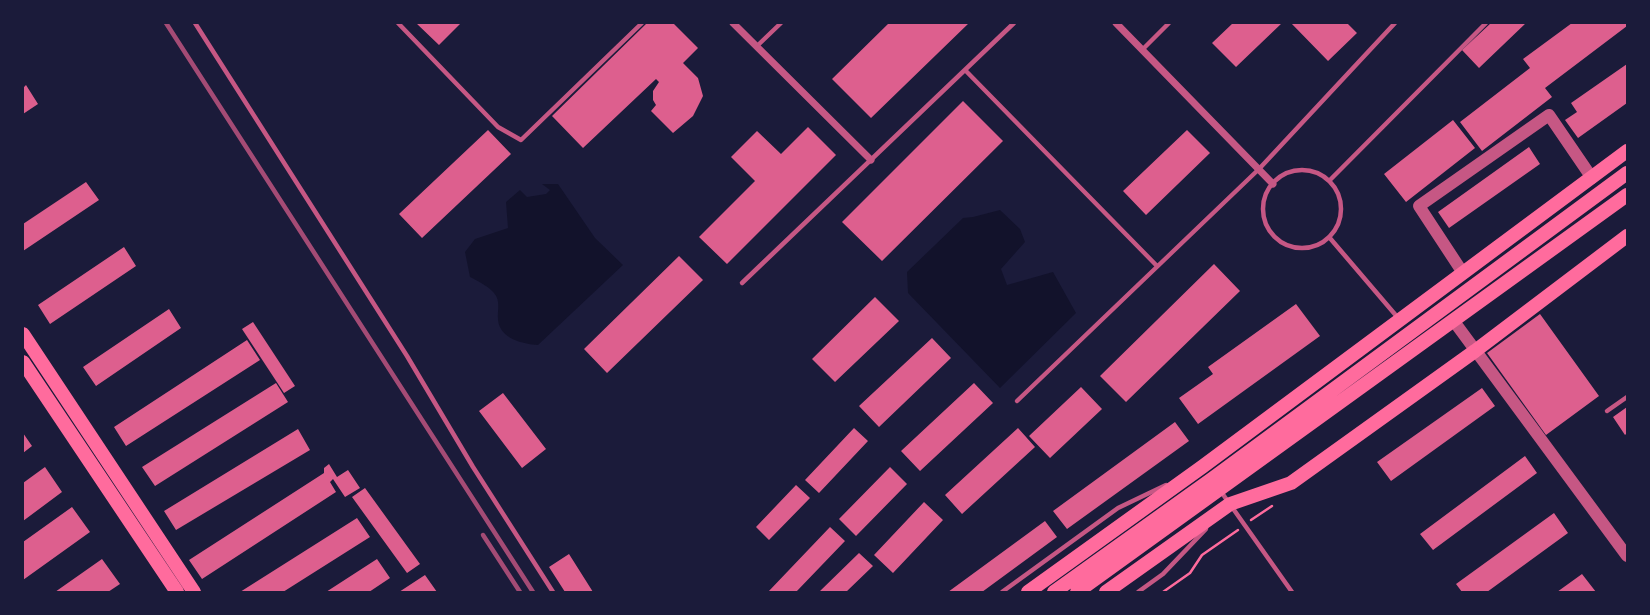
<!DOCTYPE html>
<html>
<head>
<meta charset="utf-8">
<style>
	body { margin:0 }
	#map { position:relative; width:1650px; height:615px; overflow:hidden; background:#1b1b3a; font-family:"Titillium Web",sans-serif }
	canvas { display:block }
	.frame { position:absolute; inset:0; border:24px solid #1b1b3a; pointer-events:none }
</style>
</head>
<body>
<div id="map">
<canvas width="1650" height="615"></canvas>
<div class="frame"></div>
</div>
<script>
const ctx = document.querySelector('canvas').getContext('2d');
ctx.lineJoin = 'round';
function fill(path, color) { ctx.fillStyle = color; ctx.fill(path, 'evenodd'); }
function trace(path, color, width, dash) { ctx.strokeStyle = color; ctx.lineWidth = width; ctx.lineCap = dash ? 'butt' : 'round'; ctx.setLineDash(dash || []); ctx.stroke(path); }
const water = new Path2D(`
	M542 184H558L595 238 623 265 538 345C523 344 500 339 498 320 497 310 501 301 494 293 488 286 478 281 470 277L465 252 475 239 508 228 506 202 520 190 527 197 546 194 550 190Z
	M1000 210 1020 229 1025 242 1001 269 1007 285 1053 272 1076 313 1000 388 908 293 907 272 963 218 973 217Z`);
const building = new Path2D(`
	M416 23H461L439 45Z
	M647 23H673L698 48 683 63 698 78 703 96 693 116 673 133 651 111 656 105 653 100V91L659 82 656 79 583 148 552 116Z
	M889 23H969L871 118 832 79Z
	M1233 23H1282L1236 67 1212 43Z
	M1291 23H1347L1357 33 1328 61Z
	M1491 23H1526L1479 68 1462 50Z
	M1572 23H1627V26L1545 88 1552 97 1482 151 1460 122 1530 68 1523 59Z
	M1627 64V103L1578 138 1565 120 1577 112 1571 103Z
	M26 85 38 104 23 114V88Z
	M963 101 1003 141 882 261 842 222Z
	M1453 120 1475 148 1406 202 1384 174Z
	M808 127 836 155 727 264 699 237 755 181 731 157 757 131 781 154Z
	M488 130 511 154 422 238 399 214Z
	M1187 130 1210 153 1146 215 1123 191Z
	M1529 147 1540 164 1449 228 1438 212Z
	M86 182 99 200 23 251V224Z
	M124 247 136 266 50 324 38 305Z
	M679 256 703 280 607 373 584 349Z
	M1214 264 1240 291 1126 402 1100 376Z
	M875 297 899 321 835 382 812 359Z
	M1296 304 1320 336 1198 424 1179 398 1213 374 1208 367Z
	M169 309 181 328 96 386 83 367Z
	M1540 314 1599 396 1546 435 1487 353Z
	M253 322 295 386 284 393 242 329Z
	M932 338 951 358 879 427 859 406Z
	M247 340 260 360 126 446 114 427Z
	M276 383 288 402 155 486 142 467Z
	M974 383 993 403 920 471 901 451Z
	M1081 387 1102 409 1050 458 1029 436Z
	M1482 388 1495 406 1391 481 1377 462Z
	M503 393 546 449 522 468 479 411Z
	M1627 407V433L1625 435 1613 417Z
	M1175 422 1189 441 1067 529 1053 511Z
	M854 428 868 441 819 493 805 480Z
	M1018 428 1035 447 962 514 945 495Z
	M298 429 310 450 176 530 164 511Z
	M23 433 32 446 23 453Z
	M1525 456 1537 473 1433 550 1420 534Z
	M329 464 337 477 348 470 360 488 345 497 333 479 330 482 336 492 202 579 189 560 324 473V468Z
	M45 467 62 492 23 521V483Z
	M890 467 907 484 856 536 839 519Z
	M796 485 810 498 769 540 756 527Z
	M365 488 420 564 407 573 352 497Z
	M924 502 943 520 893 573 874 555Z
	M72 507 90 532 23 580V542Z
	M1554 513 1568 533 1487 592H1462L1456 584Z
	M357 518 370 537 283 592H240Z
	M1045 521 1057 537 982 592H948Z
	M830 527 845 541 796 592H768Z
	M859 553 873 566 846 592H819Z
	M569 554 593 592H565L549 567Z
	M102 559 120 584 108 592H55Z
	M377 559 390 578 369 592H326Z
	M1582 574 1596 592H1557Z
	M425 575 437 592H399Z`);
const path = new Path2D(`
	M1251 520 1272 506
	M1163 592 1190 573 1202 555 1238 530`);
const service = new Path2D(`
	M195 23 407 356 473 467 553 592
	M398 23 498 127 521 140 642 23
	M757 46 781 23
	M1142 50 1169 23
	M965 70 1157 266
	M1263 209a39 39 0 1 1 78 0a39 39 0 1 1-78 0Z
	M1329 181 1486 23
	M1329 237 1399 319
	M742 283 1014 23
	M1017 401 1259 169 1395 23
	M1607 411 1627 397
	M1222 493 1292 592
	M1002 592 1118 508 1166 485
	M1138 592 1163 574 1206 529`);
const minor = new Path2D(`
	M733 23 871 160
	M1116 23 1273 184`);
const tertiary = new Path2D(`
	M1463 273 1419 206 1549 115 1592 178
	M1453 320 1627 556`);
const secondary = new Path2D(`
	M23 334 194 592
	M23 362 177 592
	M1028 592 1202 467 1627 151
	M1106 592 1230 504 1291 483 1475 351 1627 236`);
const primary = new Path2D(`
	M1054 592 1212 479 1627 173
	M1077 592 1627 195`);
const rail = new Path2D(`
	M166 23 533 592
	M483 535 520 592`);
fill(water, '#12122b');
fill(building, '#dd5f8e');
trace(path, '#ff6b9d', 2.5);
trace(service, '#c65784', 4.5);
trace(minor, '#c65784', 7);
trace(tertiary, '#c65784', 12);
trace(secondary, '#ff6b9d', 14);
trace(primary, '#ff6b9d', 14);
trace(rail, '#a44b75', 4.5);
</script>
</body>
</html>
